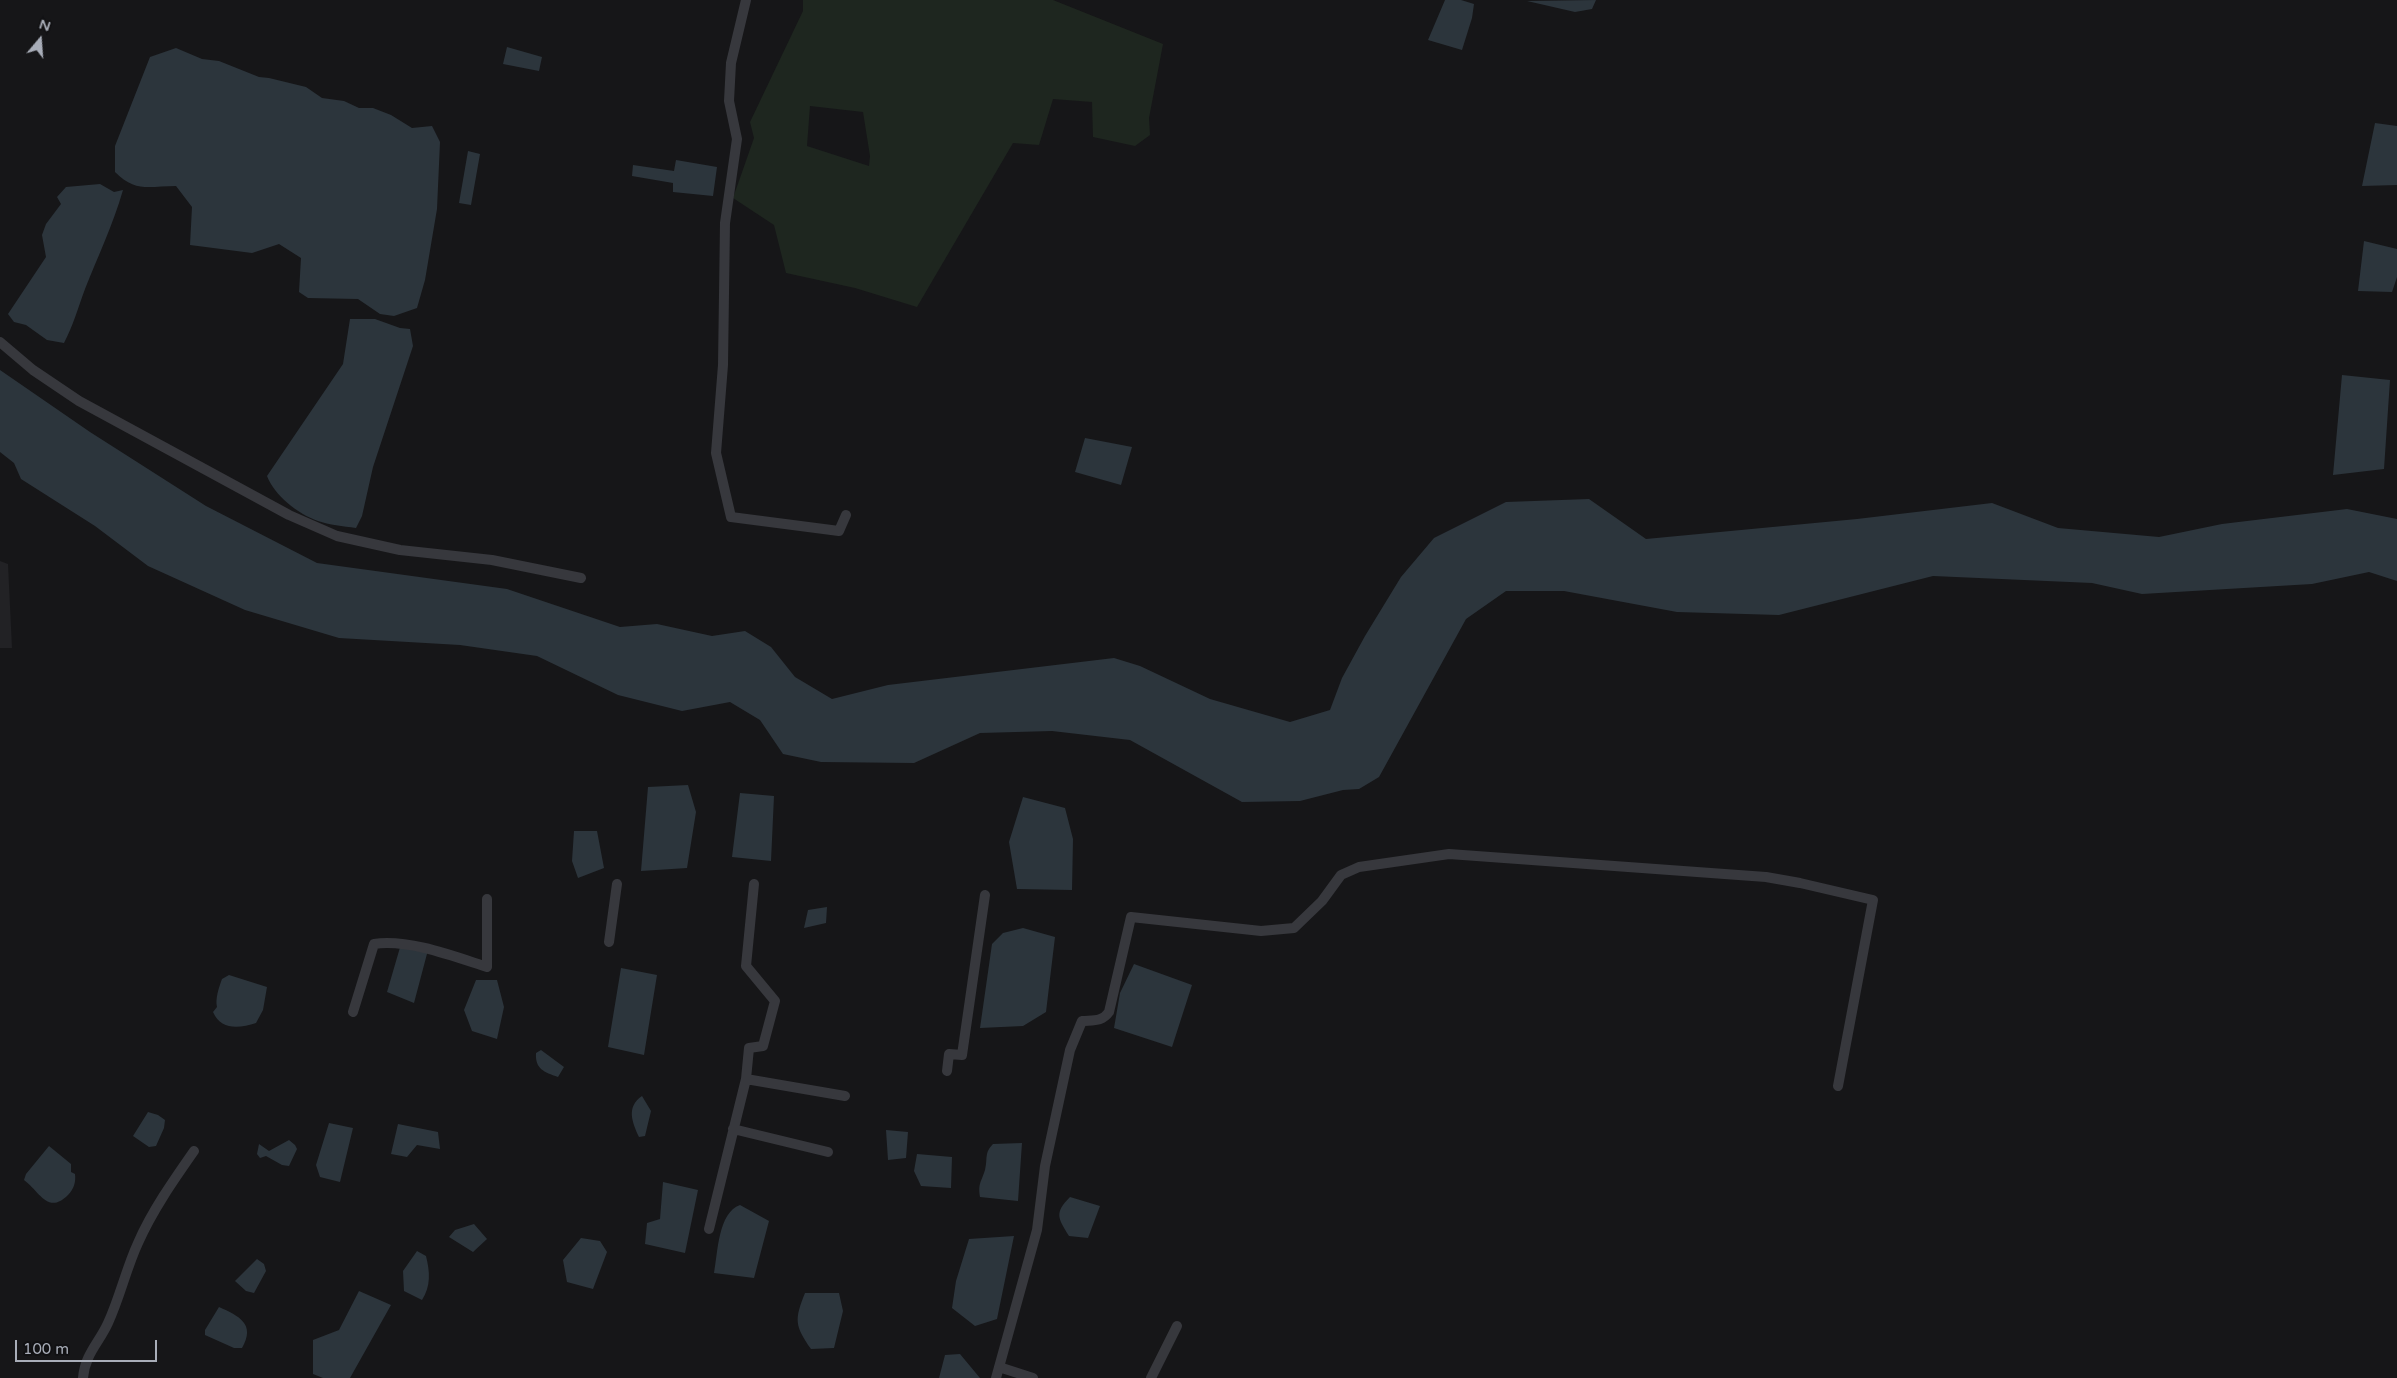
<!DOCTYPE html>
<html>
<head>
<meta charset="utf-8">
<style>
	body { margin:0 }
	#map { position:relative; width:2397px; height:1378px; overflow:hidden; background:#161618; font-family:"Varela Round",sans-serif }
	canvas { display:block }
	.north { position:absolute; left:15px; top:15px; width:50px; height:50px; -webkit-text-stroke:4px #111113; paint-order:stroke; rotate:18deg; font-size:14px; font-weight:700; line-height:20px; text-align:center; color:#a8adb8 }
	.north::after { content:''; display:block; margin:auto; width:18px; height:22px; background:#a8adb8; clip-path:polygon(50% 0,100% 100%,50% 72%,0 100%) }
	.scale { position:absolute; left:15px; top:1340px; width:142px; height:22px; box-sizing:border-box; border:2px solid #a8adb8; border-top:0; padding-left:6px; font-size:15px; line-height:18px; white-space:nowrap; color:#a8adb8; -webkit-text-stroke:4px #111113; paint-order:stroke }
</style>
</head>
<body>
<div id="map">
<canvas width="2397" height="1378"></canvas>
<div class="north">N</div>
<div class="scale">100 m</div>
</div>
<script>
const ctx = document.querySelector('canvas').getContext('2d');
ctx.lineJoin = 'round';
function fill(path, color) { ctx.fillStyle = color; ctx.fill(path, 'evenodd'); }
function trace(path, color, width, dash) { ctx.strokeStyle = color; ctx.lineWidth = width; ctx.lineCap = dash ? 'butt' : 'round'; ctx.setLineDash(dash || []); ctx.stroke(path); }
const built = new Path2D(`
	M0 561 8 564 12 648H0Z`);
const green = new Path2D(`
	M803 0H1053L1163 44 1149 118 1150 135 1135 146 1093 137 1092 102 1053 99 1039 145 1013 143 917 307 855 288 786 273 774 225 733 198 754 138 750 122 803 11ZM810 106 863 112 870 156 869 166 807 146Z`);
const water = new Path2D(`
	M1445 0H1461L1474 4 1472 18 1462 50 1428 40Z
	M1596 0 1592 9 1575 12 1527 1Z
	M507 47 542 57 539 71 503 64Z
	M176 48 202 59 219 61 259 77 269 78 306 87 322 98 344 101 359 108H373L391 115 412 128 432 126 440 142 437 209 425 280 417 308 394 316 380 314 358 299 308 298 299 292 301 258 279 244 252 253 190 245 192 207 176 186C149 186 136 193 115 172V146L150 57Z
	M2375 123 2397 126V185L2362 186Z
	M468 151 480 154 471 205 459 203Z
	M676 160 717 167 713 196 673 192V183L632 176 633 165 674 171Z
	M100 184 114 192 123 190C113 225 98 256 85 289 78 308 73 326 64 343L47 340 26 325 14 322 8 314 46 257 42 235 46 224 61 204 57 197 66 187Z
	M2364 241 2397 249V277L2392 292 2358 291Z
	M350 319H375L400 328 410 329 413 346 373 467 362 516 356 528C343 526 329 525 318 521 298 514 274 495 267 476L343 364Z
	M0 370 90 432 206 506 317 563 507 589 620 627 657 624 712 636 745 631 771 647 795 677 832 699 888 685 1114 658 1140 666 1210 699 1290 722 1330 710 1342 678 1365 636 1401 577 1434 538 1506 502 1589 499 1646 539 1857 519 1992 503 2058 528 2159 537 2222 524 2347 509 2397 519V581L2369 572 2312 584 2142 594 2092 583 1933 576 1779 615 1677 612 1564 591H1506L1466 619 1379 777 1359 789 1343 790 1300 801 1242 802 1130 740 1052 731 980 733 914 763 821 762 783 754 760 720 730 702 682 711 618 695 537 656 460 645 339 638 245 610 148 566 95 526 21 479 14 463 0 452Z
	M2342 375 2390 380 2384 469 2333 475Z
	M1085 438 1132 447 1121 485 1075 472Z
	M688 785 696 812 687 868 641 871 648 787Z
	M740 793 774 796 771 861 732 857Z
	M1023 797 1065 808 1073 839 1072 890 1017 889 1009 842Z
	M574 831H597L604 868 578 878 572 861Z
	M827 907 826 923 804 928 808 910Z
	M1023 928 1055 937 1046 1012 1023 1026 980 1028 992 944 1003 933Z
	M401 944 428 950 414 1003 387 992Z
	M1134 964 1192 985 1172 1047 1114 1028 1120 993Z
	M621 968 657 975 644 1055 608 1047Z
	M229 975 267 987 263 1010 256 1023C240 1028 221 1031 213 1012L217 1007C215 999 219 987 222 979Z
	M476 980H497L504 1007 497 1039 472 1031 464 1010Z
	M541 1050 564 1067 558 1077C544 1072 535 1069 536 1053Z
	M642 1096 651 1111 645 1136 639 1137C632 1122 626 1107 642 1096Z
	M148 1112 158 1115 165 1120 164 1128 156 1146 149 1147 133 1136Z
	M329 1123 353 1128 340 1182 320 1177 316 1165Z
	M398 1124 438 1132 440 1149 417 1145 407 1157 391 1154Z
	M886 1130 908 1132 906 1158 888 1160Z
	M289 1140 295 1145 297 1149 289 1166 282 1165 266 1156 260 1158 257 1154 259 1144 269 1151Z
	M1022 1143 1018 1201 980 1197C978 1183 981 1183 985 1170 988 1158 984 1153 993 1144Z
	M49 1146 71 1164V1172L75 1174C76 1182 74 1189 68 1195 48 1215 40 1192 24 1180L26 1174Z
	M917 1154 952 1157 951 1188 921 1186 914 1171Z
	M663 1182 698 1190 685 1253 645 1244 647 1223 660 1219Z
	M1070 1197 1100 1206 1088 1238 1069 1236C1058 1218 1054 1213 1070 1197Z
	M740 1205 769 1221 754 1278 714 1273C718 1252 718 1213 740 1205Z
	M474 1224 487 1239 473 1252 449 1237 455 1230Z
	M1014 1236 997 1319 975 1326 952 1308 956 1281 969 1239Z
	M581 1238 600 1241 607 1252 593 1289 567 1282 563 1260Z
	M417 1251 426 1256C430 1272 431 1286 422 1300L404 1291 403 1271Z
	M257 1259 264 1264 266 1271 254 1293 246 1291 235 1281Z
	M359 1291 391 1305 350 1378H323L313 1374V1340L339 1330Z
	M805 1293H839L843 1311 834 1348 811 1349C795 1326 794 1320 805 1293Z
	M219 1307C239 1316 256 1324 242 1348H234L205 1335V1330Z
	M960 1354 980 1378H939L945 1355Z`);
const minor = new Path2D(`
	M746 0 731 63 729 101 737 139 725 223 723 365 716 453 731 517 839 531 846 515
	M0 342 33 370 79 401 289 515 337 536 400 550 492 560 581 578
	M754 884 746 966 775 1001 763 1046 749 1048 746 1079 845 1096
	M609 942 617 884
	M353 1012 374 944C409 939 453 956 487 967V899
	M947 1071 949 1054 962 1055 985 895
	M733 1129 828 1152
	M709 1229 746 1079
	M999 1367 1033 1378
	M83 1378C85 1354 99 1343 108 1323 120 1297 126 1269 138 1243 152 1211 173 1181 194 1151
	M996 1378 1037 1230 1045 1166 1070 1050 1082 1021C1093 1020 1102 1022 1109 1012L1131 917 1261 931 1294 928 1322 901 1341 875 1359 867 1449 854 1766 877 1800 883 1873 900 1838 1086
	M1151 1378 1177 1326`);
fill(built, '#222225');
fill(green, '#1e261f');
fill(water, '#2c353c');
trace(minor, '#37383d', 10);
</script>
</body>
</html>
